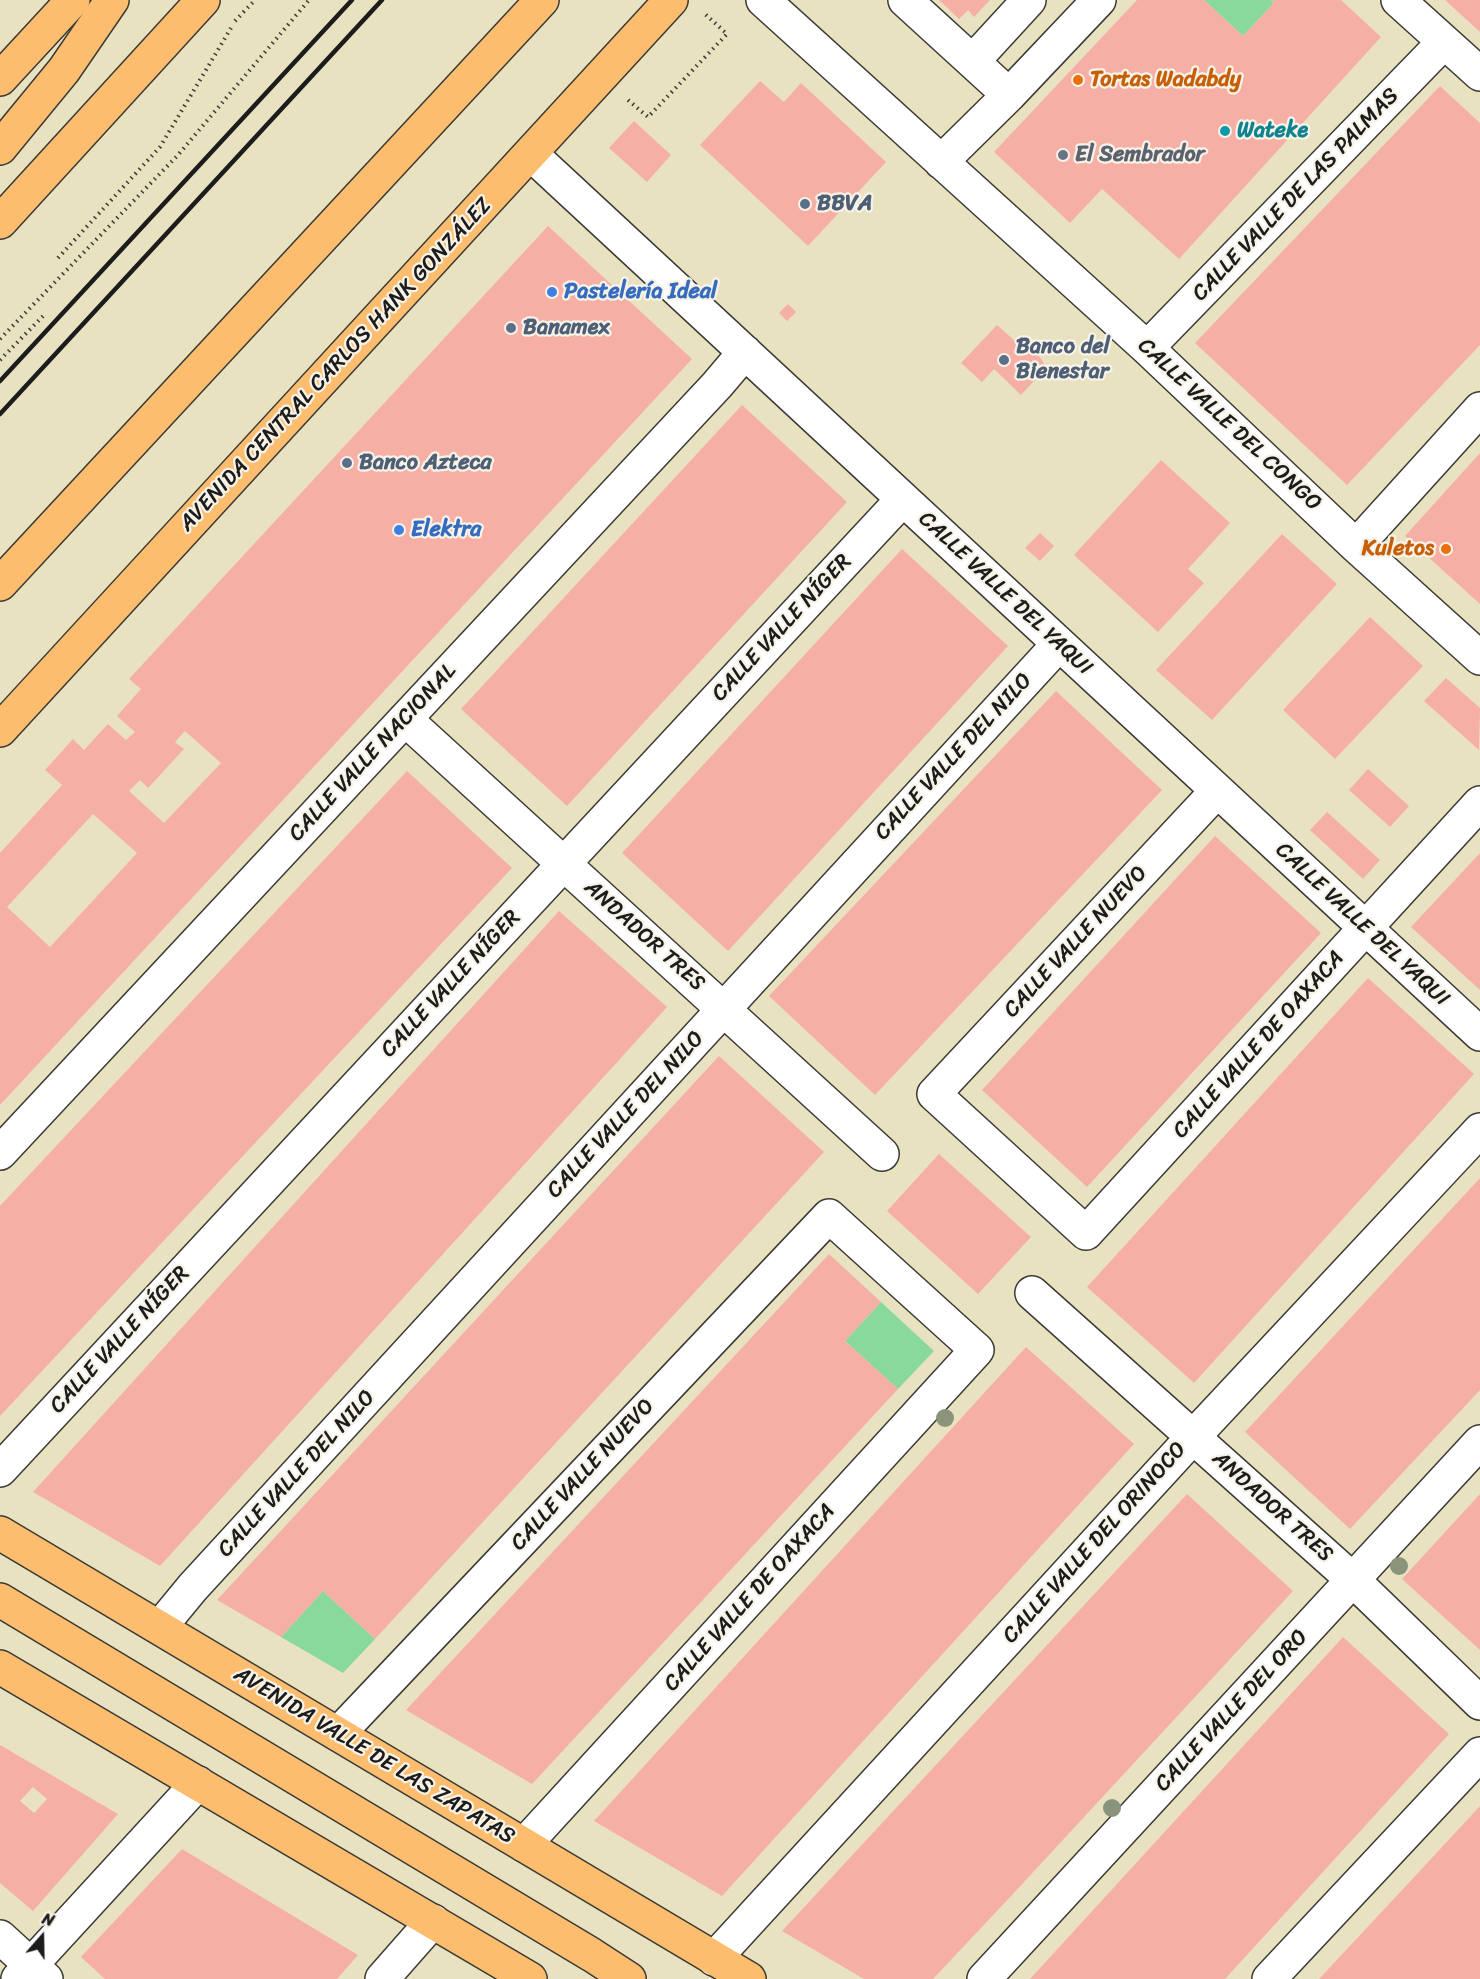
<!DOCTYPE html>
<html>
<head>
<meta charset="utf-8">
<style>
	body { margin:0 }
	#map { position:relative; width:1480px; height:1979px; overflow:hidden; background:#e9e2c1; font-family:Sriracha,sans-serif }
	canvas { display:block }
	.north { position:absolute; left:12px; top:1907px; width:60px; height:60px; -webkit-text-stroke:4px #f7f3e8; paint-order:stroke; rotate:20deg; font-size:16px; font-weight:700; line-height:24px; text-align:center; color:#1c1c1c }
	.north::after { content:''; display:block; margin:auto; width:21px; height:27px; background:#1c1c1c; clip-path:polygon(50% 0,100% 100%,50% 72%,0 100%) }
</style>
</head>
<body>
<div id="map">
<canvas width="1480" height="1979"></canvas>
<div class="north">N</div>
</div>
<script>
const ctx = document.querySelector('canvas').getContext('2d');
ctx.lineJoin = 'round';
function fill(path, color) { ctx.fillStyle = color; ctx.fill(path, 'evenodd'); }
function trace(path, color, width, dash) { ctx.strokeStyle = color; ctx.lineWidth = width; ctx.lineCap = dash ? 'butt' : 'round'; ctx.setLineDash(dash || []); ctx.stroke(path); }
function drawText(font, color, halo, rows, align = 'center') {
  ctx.font = font + ' Sriracha,sans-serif'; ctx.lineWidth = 4.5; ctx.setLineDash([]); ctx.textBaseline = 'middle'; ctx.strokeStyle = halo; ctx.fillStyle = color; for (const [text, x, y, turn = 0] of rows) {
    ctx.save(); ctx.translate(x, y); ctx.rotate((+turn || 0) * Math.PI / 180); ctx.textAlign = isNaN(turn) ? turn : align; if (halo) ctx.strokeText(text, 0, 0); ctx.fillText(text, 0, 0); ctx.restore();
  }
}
const green = new Path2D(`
	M1204 0H1271L1274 3 1243 36Z
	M881 1302 934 1351 898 1389 845 1341Z
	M323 1591 375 1639 343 1673 281 1637Z`);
const building = new Path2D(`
	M939 0H990L974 17 968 10 959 19Z
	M1137 0H1204L1243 36 1274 3 1271 0H1341L1381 37 1179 259 1102 189 1070 223 994 152Z
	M1445 0H1480V32Z
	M760 81 784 102 801 83 886 162 808 246 700 145Z
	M1440 86 1480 123V345L1347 485 1195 343Z
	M634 121 671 155 647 182 609 148Z
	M548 226 692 359 0 1105V853L62 785 45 770 73 739 84 750 108 724 126 740 135 732 117 716 141 689 129 679ZM185 731 221 763 164 823 129 791 140 780 148 788 184 749 175 742ZM93 814 137 853 50 947 7 907Z
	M788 304 796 312 787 321 779 313Z
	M997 325 1024 349 1036 352 1044 363 1045 369 1021 395 994 369 982 382 961 363Z
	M742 405 847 502 567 806 461 709Z
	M1480 453V604L1405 536Z
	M1161 460 1230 523 1188 569 1204 583 1158 632 1074 555Z
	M1040 533 1054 546 1040 561 1025 548Z
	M1282 534 1337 584 1212 720 1156 670Z
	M902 549 1008 646 728 951 622 853Z
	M1370 617 1423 666 1335 759 1283 710Z
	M1446 678 1480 708 1479 750 1424 701Z
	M1056 691 1162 790 875 1095 769 996Z
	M1368 769 1409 806 1390 827 1349 790Z
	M407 771 512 868 0 1416V1206Z
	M1327 812 1380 860 1363 879 1310 830Z
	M1215 836 1321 933 1087 1187 982 1090Z
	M1480 853V990L1411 927Z
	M559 911 667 1007 639 1038 160 1566 33 1492Z
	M1368 978 1474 1074 1194 1383 1087 1287Z
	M719 1056 824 1152 375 1639 323 1591 281 1637 217 1600Z
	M939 1154 1031 1237 978 1294 887 1211Z
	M1480 1178V1390L1350 1529 1245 1432Z
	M829 1254 881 1302 845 1341 898 1389 700 1603 532 1784 406 1710Z
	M1026 1347 1134 1444 772 1841 722 1896 594 1821Z
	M1187 1494 1293 1591 1012 1895 933 1979H864L782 1931Z
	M1480 1494V1650L1402 1579Z
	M1343 1637 1449 1734 1225 1979H1030Z
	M0 1745 118 1814 33 1911 0 1883ZM33 1787 47 1799 34 1813 20 1801Z
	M1480 1806V1979H1319L1417 1874Z
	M182 1849 358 1955 337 1979H105L81 1957Z`);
const path = new Path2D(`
	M235 21 255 0
	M628 100 648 117 727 34 704 13
	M58 258 160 147 231 28
	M0 339 178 155 309 0
	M0 360 46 313`);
const minor = new Path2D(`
	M763 0 1147 348 1356 546 1480 658
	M905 0 1009 95
	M1398 0 1480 74
	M973 61 1029 0
	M531 154 1480 1034
	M941 162 1009 95 1099 0
	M1147 348 1444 42
	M1356 546 1480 409
	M405 719 882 1154
	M1217 791 934 1094 1086 1233 1480 803
	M0 1153 717 385 745 352
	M1032 1293 1353 1580 1480 1703
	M0 1470 903 499
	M160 1627 193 1587 1059 644
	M338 1734 829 1216 977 1350 524 1845
	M0 1937 46 1979
	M714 1959 1193 1437 1480 1130
	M18 1979 198 1783
	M382 1979 433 1921
	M984 1979 1480 1442
	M1269 1979 1480 1754`);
const major = new Path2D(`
	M0 79 73 0
	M0 730 671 0
	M0 1533 749 1979
	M0 1600 592 1955 629 1979
	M0 1667 530 1979`);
const highway = new Path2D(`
	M0 148 64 70 112 0
	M0 222 203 0
	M0 584 542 0`);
const rail = new Path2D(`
	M0 381 352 0
	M0 414 382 0`);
const trees = [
	[945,1418],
	[1399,1566],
	[1112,1808]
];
const markers = [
	[1078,80,6,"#e8710a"],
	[1225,131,6,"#0f9aa8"],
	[1063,155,6,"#6b7280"],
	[805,204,6,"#5c6f8a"],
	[552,292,6,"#3f7fe0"],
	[511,328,6,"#5c6f8a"],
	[1004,360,6,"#5c6f8a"],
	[347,463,6,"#5c6f8a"],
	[399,530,6,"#3f7fe0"],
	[1446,549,6,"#e8710a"]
];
const foodNames = [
	["Tortas Wadabdy",1090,80],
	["Kuletos",1434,549,"right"]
];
const cultureNames = [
	["Wateke",1237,131]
];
const worshipNames = [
	["El Sembrador",1075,155]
];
const streetNames = [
	["CALLE VALLE DE LAS PALMAS",1296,195,-46],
	["AVENIDA CENTRAL CARLOS HANK GONZÁLEZ",336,365,-47],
	["CALLE VALLE DEL CONGO",1229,425,43],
	["CALLE VALLE DEL YAQUI",1005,594,43],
	["CALLE VALLE NÍGER",782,628,-47],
	["CALLE VALLE NACIONAL",373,753,-47],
	["CALLE VALLE DEL NILO",954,757,-47],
	["CALLE VALLE DEL YAQUI",1362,925,43],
	["ANDADOR TRES",644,936,42],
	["CALLE VALLE NUEVO",1076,942,-47],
	["CALLE VALLE NÍGER",451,984,-47],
	["CALLE VALLE DE OAXACA",1259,1045,-48],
	["CALLE VALLE DEL NILO",626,1115,-47],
	["CALLE VALLE NÍGER",120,1340,-47],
	["CALLE VALLE DEL NILO",297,1474,-47],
	["CALLE VALLE NUEVO",583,1475,-47],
	["ANDADOR TRES",1272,1507,42],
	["CALLE VALLE DEL ORINOCO",1095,1543,-48],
	["CALLE VALLE DE OAXACA",750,1598,-48],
	["CALLE VALLE DEL ORO",1232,1711,-47],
	["AVENIDA VALLE DE LAS ZAPATAS",374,1756,31]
];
const serviceNames = [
	["BBVA",817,204],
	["Banamex",523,328],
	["Banco del",1016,347],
	["Bienestar",1016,372],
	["Banco Azteca",359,463]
];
const shopNames = [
	["Pastelería Ideal",564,292],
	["Elektra",411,530]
];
fill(green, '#89da9a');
fill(building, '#f6afa4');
trace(minor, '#3b3a35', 36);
trace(major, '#3b3a35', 36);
trace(highway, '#3b3a35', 36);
trace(path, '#3b3a35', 4, [1.5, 4.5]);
trace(minor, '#fff', 33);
trace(major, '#fcbd6f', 33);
trace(highway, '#fcbd6f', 33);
trace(rail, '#1c1c1c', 4.5);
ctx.fillStyle = '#8a947b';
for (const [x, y] of trees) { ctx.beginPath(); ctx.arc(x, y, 9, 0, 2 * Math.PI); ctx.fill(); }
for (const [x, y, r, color] of markers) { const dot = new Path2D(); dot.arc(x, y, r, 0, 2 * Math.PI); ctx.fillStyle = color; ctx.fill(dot); trace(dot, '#f7f3e8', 2); }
drawText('bold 22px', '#c56008', '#f7f3e8', foodNames, 'left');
drawText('bold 22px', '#0d838f', '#f7f3e8', cultureNames, 'left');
drawText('bold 22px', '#5b616d', '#f7f3e8', worshipNames, 'left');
drawText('22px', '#1c1c1c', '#f7f3e8', streetNames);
drawText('bold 22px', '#4e5e75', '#f7f3e8', serviceNames, 'left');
drawText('bold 22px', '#366cbe', '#f7f3e8', shopNames, 'left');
</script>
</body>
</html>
